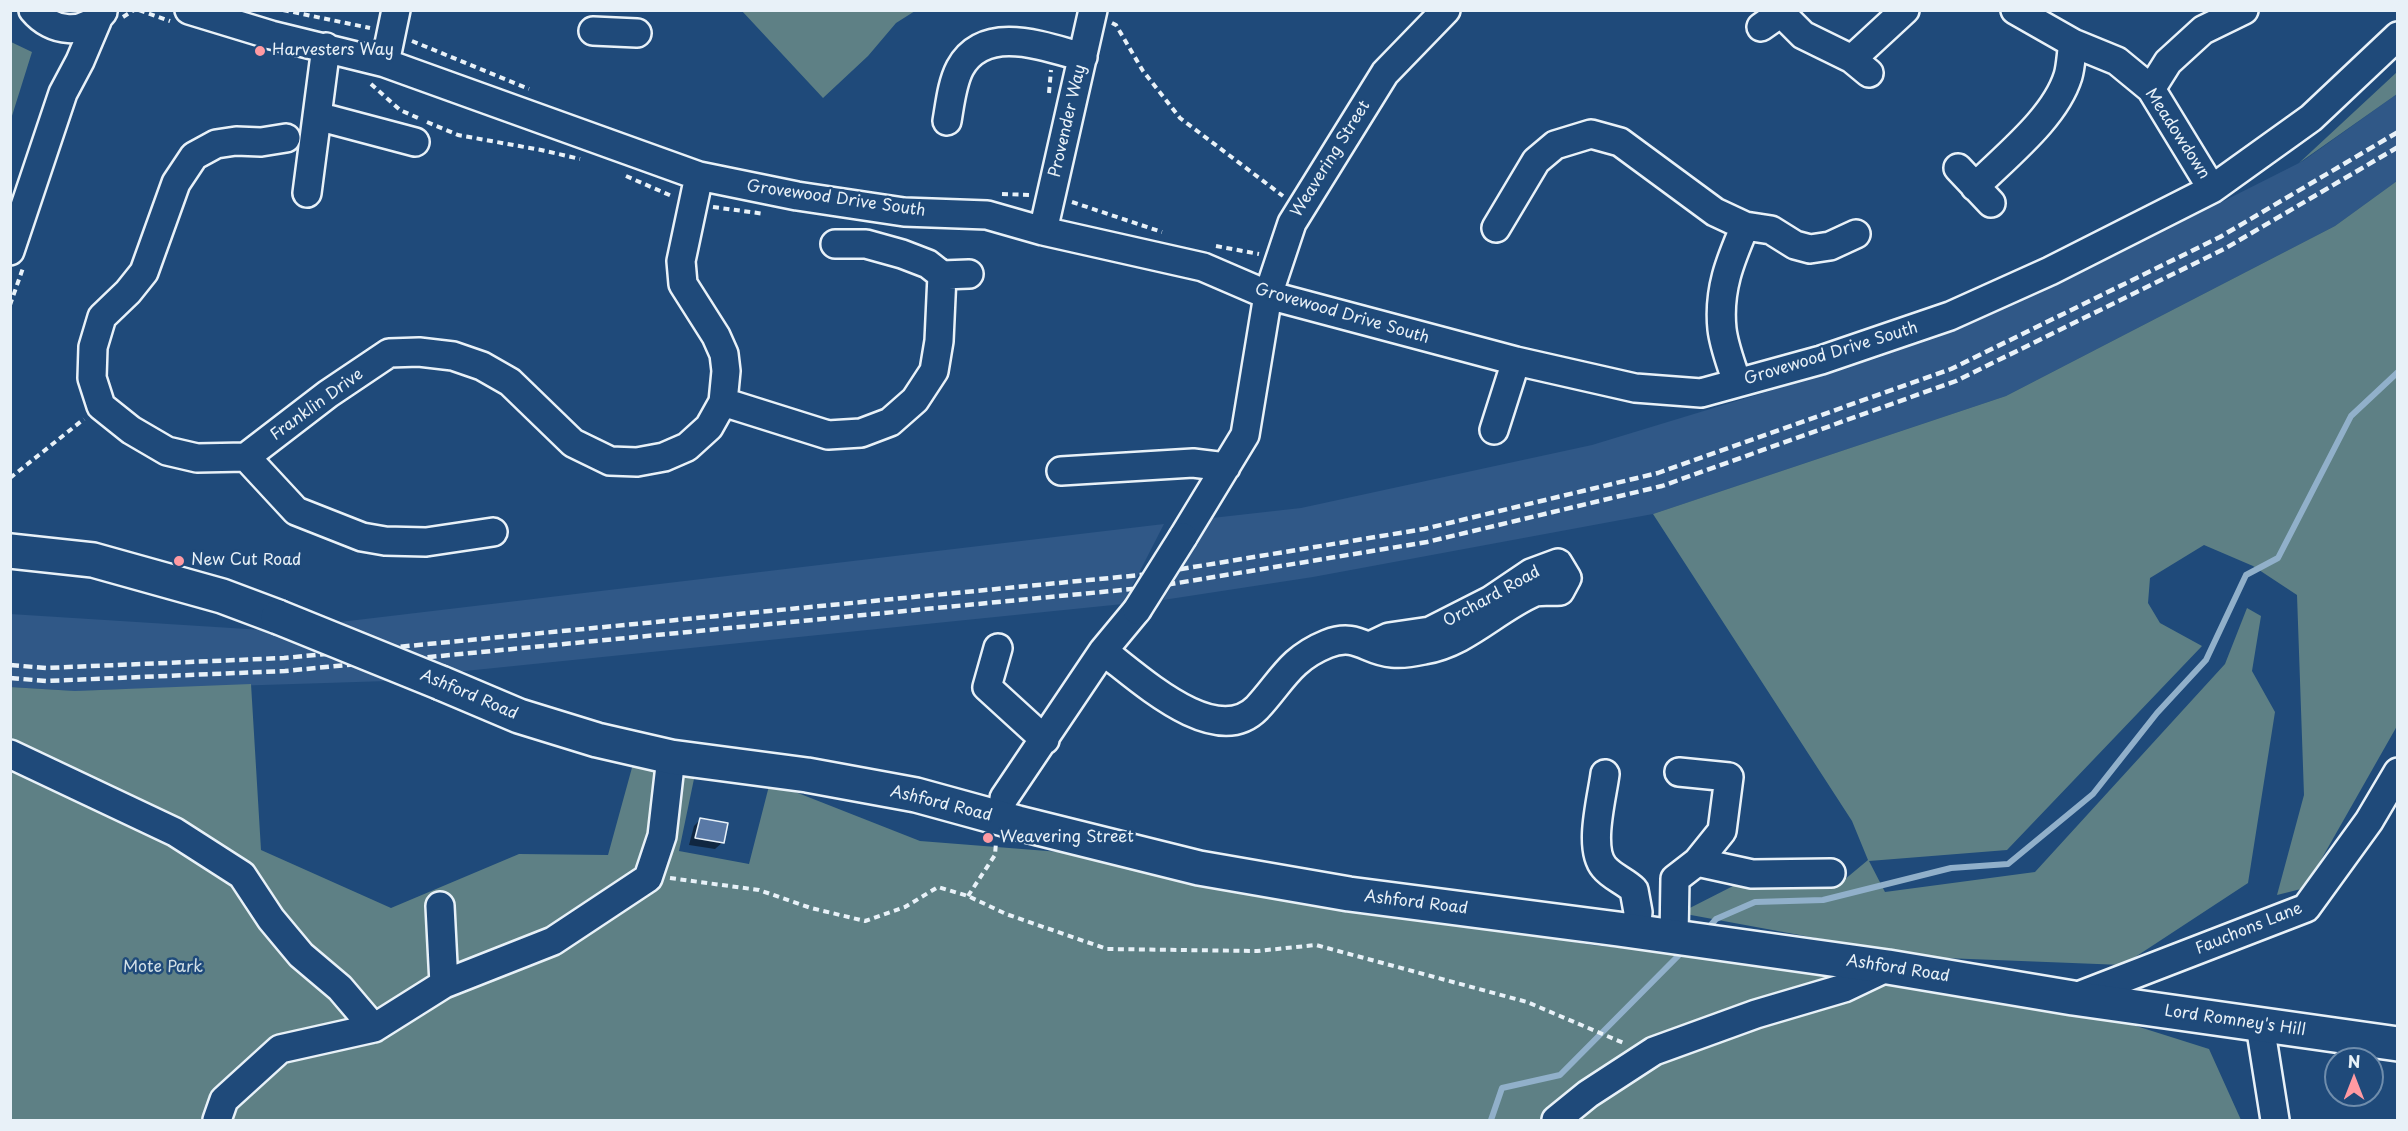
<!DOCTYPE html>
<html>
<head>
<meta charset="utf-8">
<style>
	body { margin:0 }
	#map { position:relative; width:2408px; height:1131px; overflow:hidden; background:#1f4a7a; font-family:"Playpen Sans",sans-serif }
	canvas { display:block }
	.frame { position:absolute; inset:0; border:12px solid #e8f1f8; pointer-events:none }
	.north { position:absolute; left:2324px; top:1047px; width:60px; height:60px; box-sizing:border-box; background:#1f4a7a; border:2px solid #6f8dac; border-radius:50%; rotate:0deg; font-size:16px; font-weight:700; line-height:24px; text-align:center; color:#e8f1f8 }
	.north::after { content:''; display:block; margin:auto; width:21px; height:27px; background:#ff9aa2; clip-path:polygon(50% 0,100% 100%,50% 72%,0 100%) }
</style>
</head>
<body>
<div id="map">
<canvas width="2408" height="1131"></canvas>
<div class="frame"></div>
<div class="north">N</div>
</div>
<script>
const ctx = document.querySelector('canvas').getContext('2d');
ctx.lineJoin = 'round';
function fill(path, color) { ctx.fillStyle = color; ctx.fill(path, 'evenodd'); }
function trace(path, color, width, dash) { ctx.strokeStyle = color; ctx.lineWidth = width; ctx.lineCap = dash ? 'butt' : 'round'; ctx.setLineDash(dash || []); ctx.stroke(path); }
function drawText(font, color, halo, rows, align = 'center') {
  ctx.font = font + ' "Playpen Sans",sans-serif'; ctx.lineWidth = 5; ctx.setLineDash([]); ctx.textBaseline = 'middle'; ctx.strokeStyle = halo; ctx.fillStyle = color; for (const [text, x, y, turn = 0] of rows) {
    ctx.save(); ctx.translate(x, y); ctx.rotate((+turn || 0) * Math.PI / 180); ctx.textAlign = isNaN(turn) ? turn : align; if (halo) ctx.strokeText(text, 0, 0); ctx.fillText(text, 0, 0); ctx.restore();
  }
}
const built = new Path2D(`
	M2397 94V181L2335 226 2006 396 1653 514 1313 577 1163 600 1212 518 1301 508 1592 445 1878 358 2083 272 2303 161Z
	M1164 524 1123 604 455 672 340 622Z
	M10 614 263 630 388 681 75 691 11 687Z`);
const green = new Path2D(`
	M742 11H915L896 23 868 56 823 98Z
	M11 42 32 52 11 119Z
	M2397 72V94L2299 163Z
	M2397 181V726L2305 888 2277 895 2304 795 2297 595 2253 566 2204 545 2150 578 2148 603 2160 623 2202 646 2007 850 1869 861 1885 892 2035 872 2225 664 2247 608 2261 616 2252 671 2275 712 2248 883 2123 965 1919 957 1680 913 1739 883 1844 880 1868 860 1852 821 1653 514 2006 396 2335 226Z
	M251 684 261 850 391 908 519 854 608 855 633 764 695 774 679 851 749 864 770 782 920 841 1111 856 1592 945 1854 972 2114 1019 2209 1049 2241 1120H11L10 687 75 691Z`);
const shadow = new Path2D(`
	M701 819 723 842 715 849 689 845 694 826Z`);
const stream = new Path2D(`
	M1710 926 1716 919 1755 902 1823 900 1951 868 2008 864 2093 794 2157 713 2206 660 2246 575 2278 558 2351 416 2398 372
	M1491 1120 1502 1088 1560 1075 1681 953`);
const building = new Path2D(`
	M700 818 728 823 724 843 695 838Z`);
const path = new Path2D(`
	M139 10 170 21
	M283 10 370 28
	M123 17 134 10
	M1112 23 1116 25 1143 71 1180 118 1283 196
	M412 41 529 89
	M371 84 400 110 418 118
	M1049 93 1051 70
	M427 122 458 135 541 150 580 159
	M626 176 674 197
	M1002 194 1030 195
	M1072 202 1162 232
	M713 207 765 214
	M1216 246 1259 254
	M10 305 23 268
	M10 478 84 419
	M670 878 759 890 811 908 865 921 905 907 938 887 968 896 1006 914 1107 949 1257 951 1316 945 1527 1002 1626 1044
	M968 896 995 855 996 842`);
const minor = new Path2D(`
	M33 10C52 33 85 36 103 12
	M189 10 271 35 385 63 699 176 797 196 904 212 987 215 1043 231 1203 267 1268 295 1516 361 1635 388 1701 393 1821 360 1950 316 2050 271 2212 189 2311 118 2398 36
	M2015 10 2073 43 2117 61 2151 89 2212 189
	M1761 27 1781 13 1803 35 1852 59 1869 73
	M593 31 637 33
	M1852 59 1905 10
	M385 63 396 10
	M2151 89 2168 62 2203 30 2244 10
	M317 116 415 142
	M947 121C950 104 952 83 960 68 985 23 1045 47 1083 57
	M286 138 261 142 236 141 216 144 194 156 176 183 144 272 128 292 102 317 93 347 92 378 101 406 131 430 167 451 197 458 246 457 328 394 389 353 419 352 453 356 482 366 510 382 573 443 610 461 637 462 664 457 687 447 709 427 723 402 726 371 724 354 716 336 683 284 681 261 699 176
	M1958 168 1991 203
	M1975 187C2006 156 2055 118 2068 76 2071 66 2071 54 2073 43
	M307 193 326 47
	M1496 228 1536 161 1555 145 1591 134 1620 142 1715 212 1745 226 1771 230 1795 245 1810 249 1830 246 1856 234
	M1043 231 1093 10
	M835 244H866L902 254 928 264 942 275 969 274
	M10 251 63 93 80 61 97 21
	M1737 383C1732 366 1724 347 1722 329 1718 290 1730 261 1745 226
	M723 402 828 435 861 433 890 422 915 400 934 371 939 341 942 275
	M1494 430 1516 361
	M246 457 296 511 362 537 385 541 426 542 493 532
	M1061 471 1193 463 1226 467
	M1183 537 1245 435 1268 295 1292 223 1385 73 1446 10
	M998 648 987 687 1045 740
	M1103 651C1137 676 1215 751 1257 708 1282 681 1290 659 1327 644 1357 632 1366 651 1392 653 1402 654 1415 652 1424 650 1466 643 1495 610 1533 593 1540 590 1551 592 1560 591L1567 578 1558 563 1531 573 1491 600 1430 631 1389 637 1370 646
	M10 754 175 832 242 875 271 919 301 955 340 988 374 1028
	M1605 774C1602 798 1588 848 1604 867 1612 877 1625 881 1634 890L1638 912 1636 931
	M1004 798 1103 651 1137 610
	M1697 862 1752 874 1831 873
	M440 906 444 984
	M1674 937 1675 879 1697 862 1722 831 1729 777 1679 772
	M2073 998 2306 908 2369 821 2398 772
	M2260 1025 2275 1120
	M217 1120 224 1100 280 1049 374 1028 444 984 553 941 648 878 662 836 671 757
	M1556 1120 1588 1094 1654 1051 1756 1014 1844 988 1888 967`);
const major = new Path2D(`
	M10 551 93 560 222 596 278 617
	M441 683 519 716 597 740 671 757 807 775 916 795 1018 823 1199 868 1349 894 1618 929 1888 967 2073 998 2398 1044`);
const rail = new Path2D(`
	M10 665 46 668 284 658 1151 574 1424 529 1658 473 1951 369 2220 237 2398 132
	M10 678 46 681 285 671 1153 587 1427 542 1662 486 1956 381 2226 248 2398 147`);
const minorBridge = new Path2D(`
	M1137 610 1183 537`);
const majorBridge = new Path2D(`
	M278 617 441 683`);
const markers = [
	[260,51,6,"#ff9aa2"],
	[179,561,6,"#ff9aa2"],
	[988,838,6,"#ff9aa2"]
];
const poiNames = [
	["Harvesters Way",272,51],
	["New Cut Road",191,561],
	["Weavering Street",1000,838]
];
const streetNames = [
	["Provender Way",1068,121,-77],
	["Meadowdown",2177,134,57],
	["Weavering Street",1331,159,-58],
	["Grovewood Drive South",836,199,8],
	["Grovewood Drive South",1342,314,16],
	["Grovewood Drive South",1831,354,-17],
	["Franklin Drive",317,405,-36],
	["Orchard Road",1492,597,-29],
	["Ashford Road",469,695,23],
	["Ashford Road",941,804,14],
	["Ashford Road",1416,903,7],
	["Fauchons Lane",2249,929,-22],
	["Ashford Road",1898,969,9],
	["Lord Romney's Hill",2235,1021,8]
];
const parkNames = [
	["Mote Park",163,968]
];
fill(built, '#305887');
fill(green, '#5e8085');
fill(shadow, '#0007');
trace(stream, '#91b0ca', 6);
fill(building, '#5979a6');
trace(building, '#e8f1f8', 1.5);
trace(minor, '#e8f1f8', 32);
trace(major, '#e8f1f8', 38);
trace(path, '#e8f1f8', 4, [6, 4.5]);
trace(minor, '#1f4a7a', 27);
trace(major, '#1f4a7a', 33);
trace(rail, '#e8f1f8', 4.5, [9, 4.5]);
trace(minorBridge, '#e8f1f8', 32, []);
trace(majorBridge, '#e8f1f8', 38, []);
trace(minorBridge, '#1f4a7a', 27);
trace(majorBridge, '#1f4a7a', 33);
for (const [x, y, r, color] of markers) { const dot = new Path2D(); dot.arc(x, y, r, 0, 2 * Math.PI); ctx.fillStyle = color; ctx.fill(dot); trace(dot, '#1f4a7a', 2); }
drawText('16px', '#e8f1f8', '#1f4a7a', poiNames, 'left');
drawText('16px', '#e8f1f8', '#1f4a7a', streetNames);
drawText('16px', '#d3e0e7', '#1f4a7a', parkNames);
</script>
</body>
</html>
